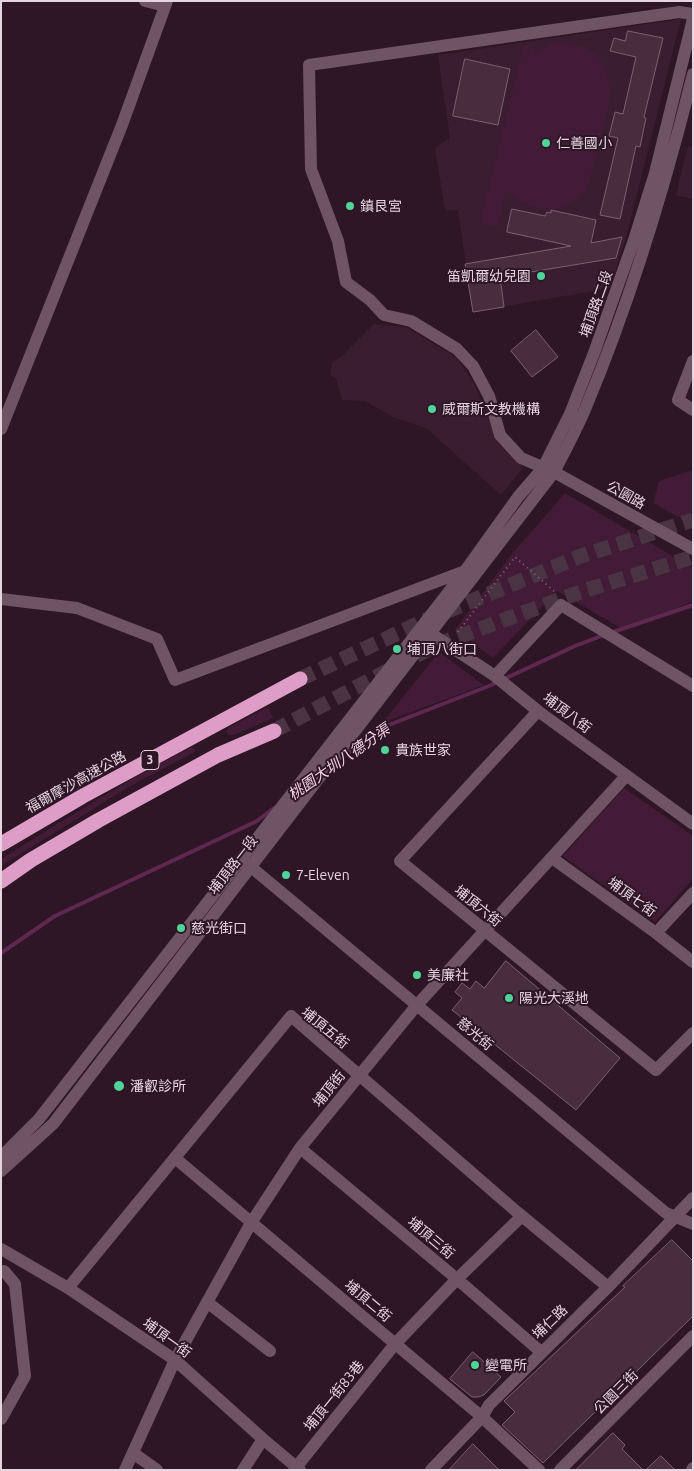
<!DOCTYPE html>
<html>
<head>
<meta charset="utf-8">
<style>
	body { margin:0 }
	#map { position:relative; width:694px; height:1471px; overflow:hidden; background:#2e1626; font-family:Ubuntu,sans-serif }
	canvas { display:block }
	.frame { position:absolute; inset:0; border:2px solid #e6d5df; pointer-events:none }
</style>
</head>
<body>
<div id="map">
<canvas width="694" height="1471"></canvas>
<div class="frame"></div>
</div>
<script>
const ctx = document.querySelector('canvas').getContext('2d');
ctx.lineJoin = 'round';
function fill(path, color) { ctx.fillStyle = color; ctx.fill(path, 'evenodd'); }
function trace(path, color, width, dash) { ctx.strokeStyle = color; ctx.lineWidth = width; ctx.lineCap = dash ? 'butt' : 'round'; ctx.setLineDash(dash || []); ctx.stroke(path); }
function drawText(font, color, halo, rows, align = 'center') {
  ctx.font = font + ' Ubuntu,"Noto Sans TC",sans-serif'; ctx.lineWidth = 4; ctx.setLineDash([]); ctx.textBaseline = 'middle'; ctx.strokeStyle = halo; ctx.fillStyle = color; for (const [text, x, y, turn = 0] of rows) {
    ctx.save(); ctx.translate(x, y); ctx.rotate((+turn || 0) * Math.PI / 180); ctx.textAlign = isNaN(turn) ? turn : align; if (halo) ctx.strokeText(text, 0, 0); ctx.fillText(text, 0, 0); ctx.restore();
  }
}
const built = new Path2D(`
	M681 19 626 237 610 288 473 312 458 210 445 211 435 148 450 138 438 55Z
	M688 146 693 147V199L676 195Z
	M374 324 406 327 457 358 475 385 498 443 523 468 501 495 426 428 393 417 365 401 342 400 336 378 330 375 332 363 341 357Z`);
const green = new Path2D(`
	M559 43C602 42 615 73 608 111L587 189C564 218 530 214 506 190L498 228 480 223 524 45 536 47 535 54 550 44Z
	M693 470V525L653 503 659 481Z
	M565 493 693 568V601L624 630 557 591 493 658 455 630 511 555Z
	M439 652 484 685 382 723Z
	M268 707 273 718 234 735H228L226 731 228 728Z
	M191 747 195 749V752L132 785 1 866V859C63 820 126 781 191 747Z
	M624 788 693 836V879L655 922 563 856Z`);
const stream = new Path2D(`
	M613 632 693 605
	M340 759 381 728 489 686 575 646 604 635
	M1 953 55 916 257 821 274 808`);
const building = new Path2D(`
	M628 31 663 38 644 117 646 118 640 147 636 146 620 219 600 215 618 138 609 136 615 112 623 114 636 57 610 51 614 38 625 41Z
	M465 59 510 69 498 125 453 116Z
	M512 209 545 216 547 212 551 213V210L596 220 591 243 622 237 616 258 500 277 504 307 473 312 465 264 571 246 507 232Z
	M536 330 558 357 532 377 511 351Z
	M506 961 620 1058 576 1110 452 1010 462 998 455 992 462 983 470 989 476 981 484 988Z
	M672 1240 693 1261V1316L543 1463 502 1425 515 1412 504 1401 625 1287 623 1286Z
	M473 1352 501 1377 484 1395 478 1397H472L450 1379Z
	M613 1433 625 1445 622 1449 643 1470H576Z
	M473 1444 499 1470H449Z
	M661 1456 675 1470H646Z`);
const highwayTunnel = new Path2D(`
	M300 679 428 619 581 556 693 520
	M274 731 436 645 586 590 693 557`);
const path = new Path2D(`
	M458 632 515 557 555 592`);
const minor = new Path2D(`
	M145 1 165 6
	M693 14 679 12 309 65 311 169 338 241 346 282 370 300 384 315 411 321 457 349 473 366 489 396 500 435 521 458 554 472 693 549
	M693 361 678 400 693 410
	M1 429 122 125 167 1
	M1 599 77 608 157 639 175 680 465 571
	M424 629 495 676 538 711 693 824
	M495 676 561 605 693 686
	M538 711 400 861 656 1070 693 1033
	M552 858 656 933 693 962
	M245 862 666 1213 693 1224
	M656 933 693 893
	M300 1148 457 1279 541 1352
	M1 1157 39 1119 465 571 518 497 543 468 570 414 594 353 634 240 655 173 693 19
	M175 1158 482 1417 539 1470
	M1 1171 53 1124 554 472C565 451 577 429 586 407 631 299 665 187 693 74
	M1 1249 68 1288 175 1360 263 1439 300 1470
	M68 1288 291 1016 517 1212 608 1287
	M207 1302 270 1351
	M1 1419 25 1376 15 1284 4 1271
	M133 1453 157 1470
	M125 1470 175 1360 251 1223 300 1148 417 1005 626 776
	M243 1470 263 1439
	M294 1470 395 1344 457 1279 522 1216
	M431 1470 482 1417 489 1405 608 1287 693 1198
	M560 1470 693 1336
	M692 1470 693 1468`);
const highway = new Path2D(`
	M1 844 83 796 300 679
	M1 881 31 860 99 820 218 755 274 731`);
const markers = [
	[546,143,5,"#4fd399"],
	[350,206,5,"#4fd399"],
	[541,276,5,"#4fd399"],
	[432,409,5,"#4fd399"],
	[397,649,5,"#4fd399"],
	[385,750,5,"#4fd399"],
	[286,875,5,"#4fd399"],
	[181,928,5,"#4fd399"],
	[417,975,5,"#4fd399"],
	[509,998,5,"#4fd399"],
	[119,1086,6,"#4fd399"],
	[475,1365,5,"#4fd399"]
];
const shields = [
	[150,760,18]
];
const shieldNames = [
	["3",150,760]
];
const poiNames = [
	["仁善國小",556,143],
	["鎮艮宮",360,206],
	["笛凱爾幼兒園",531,276,"right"],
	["威爾斯文教機構",442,409],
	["埔頂八街口",407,649],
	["貴族世家",395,750],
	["7-Eleven",296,875],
	["慈光街口",191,928],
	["美廉社",427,975],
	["陽光大溪地",519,998],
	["潘叡診所",130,1086],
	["變電所",485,1365]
];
const streetNames = [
	["埔頂路二段",596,304,-70],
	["公園路",626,495,29],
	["埔頂八街",567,713,37],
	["福爾摩沙高速公路",76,782,-29],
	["埔頂路一段",233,865,-52],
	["埔頂七街",632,897,36],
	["埔頂六街",478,906,39],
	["埔頂五街",325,1028,39],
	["慈光街",475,1034,40],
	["埔頂街",329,1089,-51],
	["埔頂三街",431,1238,40],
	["埔頂二街",368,1301,40],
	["埔仁路",550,1322,-44],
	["埔頂一街",167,1338,36],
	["公園三街",616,1392,-45],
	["埔頂一街83巷",334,1396,-51]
];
const waterNames = [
	["桃園大圳八德分渠",339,762,-35]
];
fill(built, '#3a1d31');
fill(green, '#421b36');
trace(stream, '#5f284e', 4);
fill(building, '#482d3e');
trace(building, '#7e6073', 1);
trace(highwayTunnel, '#4a3342', 15, [15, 8]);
trace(path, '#7d6876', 2, [1, 4]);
trace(minor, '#6f5465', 12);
trace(highway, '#de9dc7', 15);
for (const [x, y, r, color] of markers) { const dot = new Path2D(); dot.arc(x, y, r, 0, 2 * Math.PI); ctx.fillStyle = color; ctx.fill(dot); trace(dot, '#2e1626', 2); }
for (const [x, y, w] of shields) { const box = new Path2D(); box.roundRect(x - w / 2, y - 9.5, w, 19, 4); ctx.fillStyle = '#2e1626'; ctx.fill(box); trace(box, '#e6d5df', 1); }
drawText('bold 12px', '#e6d5df', null, shieldNames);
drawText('14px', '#e6d5df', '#2e1626', poiNames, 'left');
drawText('14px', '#e6d5df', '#2e1626', streetNames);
drawText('italic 15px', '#f4d0e6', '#2e1626', waterNames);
</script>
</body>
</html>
